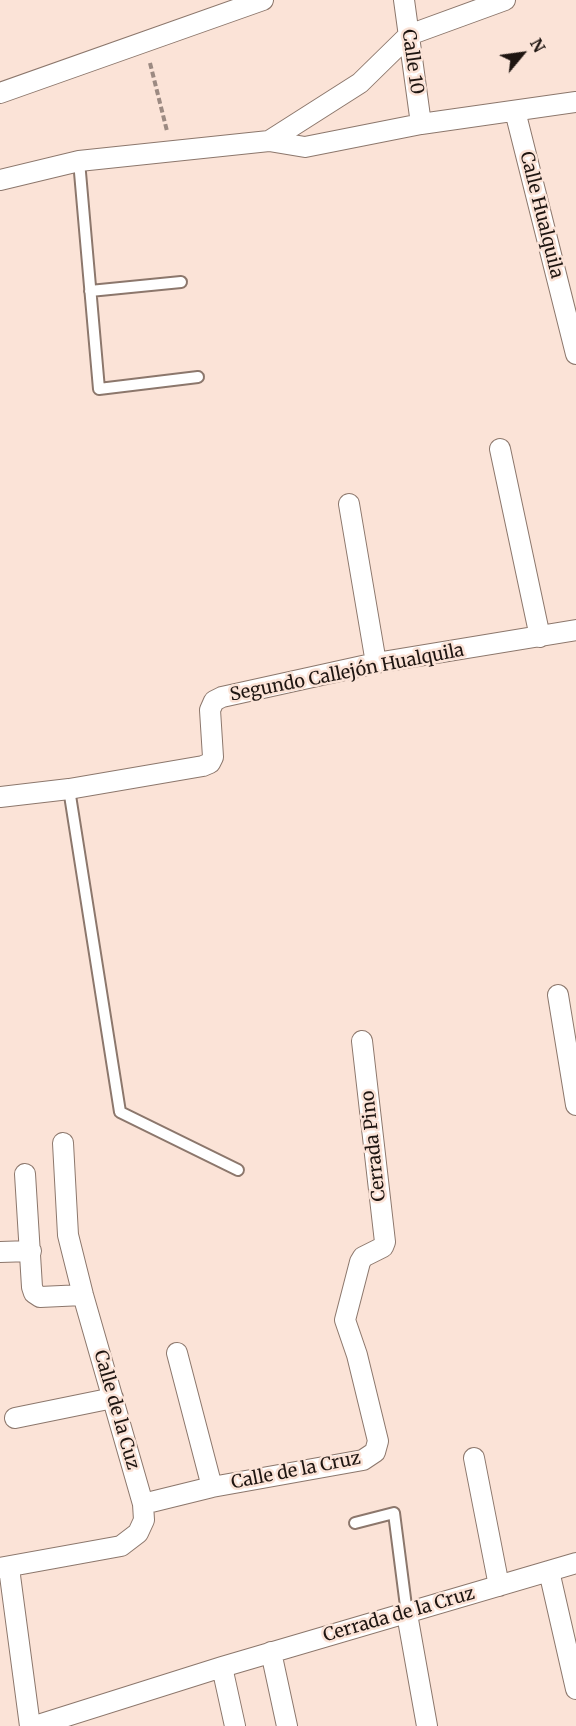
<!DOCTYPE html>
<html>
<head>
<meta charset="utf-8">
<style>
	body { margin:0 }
	#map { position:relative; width:576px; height:1726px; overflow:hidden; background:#fbe3d7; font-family:Merriweather,serif }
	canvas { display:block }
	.north { position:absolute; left:492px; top:24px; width:60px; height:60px; -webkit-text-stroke:4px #fbe3d7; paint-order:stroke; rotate:61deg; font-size:16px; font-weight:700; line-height:24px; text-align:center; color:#1e1511 }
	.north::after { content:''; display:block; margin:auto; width:21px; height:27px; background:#1e1511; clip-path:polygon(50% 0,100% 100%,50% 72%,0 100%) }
</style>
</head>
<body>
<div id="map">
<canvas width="576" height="1726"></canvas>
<div class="north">N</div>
</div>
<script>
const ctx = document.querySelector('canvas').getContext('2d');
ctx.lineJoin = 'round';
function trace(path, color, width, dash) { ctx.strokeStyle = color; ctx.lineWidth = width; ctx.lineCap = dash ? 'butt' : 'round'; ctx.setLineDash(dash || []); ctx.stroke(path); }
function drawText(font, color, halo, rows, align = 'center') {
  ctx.font = font + ' Merriweather,serif'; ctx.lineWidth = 5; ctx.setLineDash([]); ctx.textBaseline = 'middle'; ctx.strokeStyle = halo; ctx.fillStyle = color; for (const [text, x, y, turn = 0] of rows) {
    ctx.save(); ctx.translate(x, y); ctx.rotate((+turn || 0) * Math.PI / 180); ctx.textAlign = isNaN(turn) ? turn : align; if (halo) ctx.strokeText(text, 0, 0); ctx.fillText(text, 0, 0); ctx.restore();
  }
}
const path = new Path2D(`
	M150 63 167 131`);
const service = new Path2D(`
	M79 161 99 389 198 377
	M90 291 181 282
	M69 789 120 1112 238 1170
	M355 1523 394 1513 407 1614`);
const minor = new Path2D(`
	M404 0 421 124
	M0 93 263 0
	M515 111 576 354
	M269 141 360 83 409 35 505 0
	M0 180 79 161 269 141 305 147 421 124 576 102
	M500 449 540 637
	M349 504 376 663
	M0 797 69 789 203 766 210 763 213 757 210 710 214 701 222 697 376 663 576 630
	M558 995 576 1105
	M25 1174 32 1287 34 1293 40 1297 83 1295
	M0 1252 31 1251
	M177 1353 212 1487
	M15 1418 113 1398
	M474 1458 499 1586
	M143 1504 212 1487 363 1460 375 1452 378 1441 357 1355 345 1320 360 1262 363 1257 383 1247 385 1242 362 1041
	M0 1568 121 1546 138 1533 144 1520 143 1504 83 1295 68 1235 63 1143
	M9 1568 30 1726
	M549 1571 576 1689
	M407 1614 427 1726
	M271 1652 287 1726
	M222 1667 235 1726
	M35 1726 222 1667 576 1563`);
const streetNames = [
	["Calle 10",412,62,82],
	["Calle Hualquila",541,215,76],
	["Segundo Callejón Hualquila",347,673,-11],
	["Cerrada Pino",374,1146,-96],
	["Calle de la Cuz",116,1410,74],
	["Calle de la Cruz",296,1471,-11],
	["Cerrada de la Cruz",399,1615,-16]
];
trace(service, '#8c776c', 14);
trace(minor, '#8c776c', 22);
trace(path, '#9c8a82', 4, [6, 3]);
trace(service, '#fff', 10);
trace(minor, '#fff', 20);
drawText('18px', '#1e1511', '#fbe3d7', streetNames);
</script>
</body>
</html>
